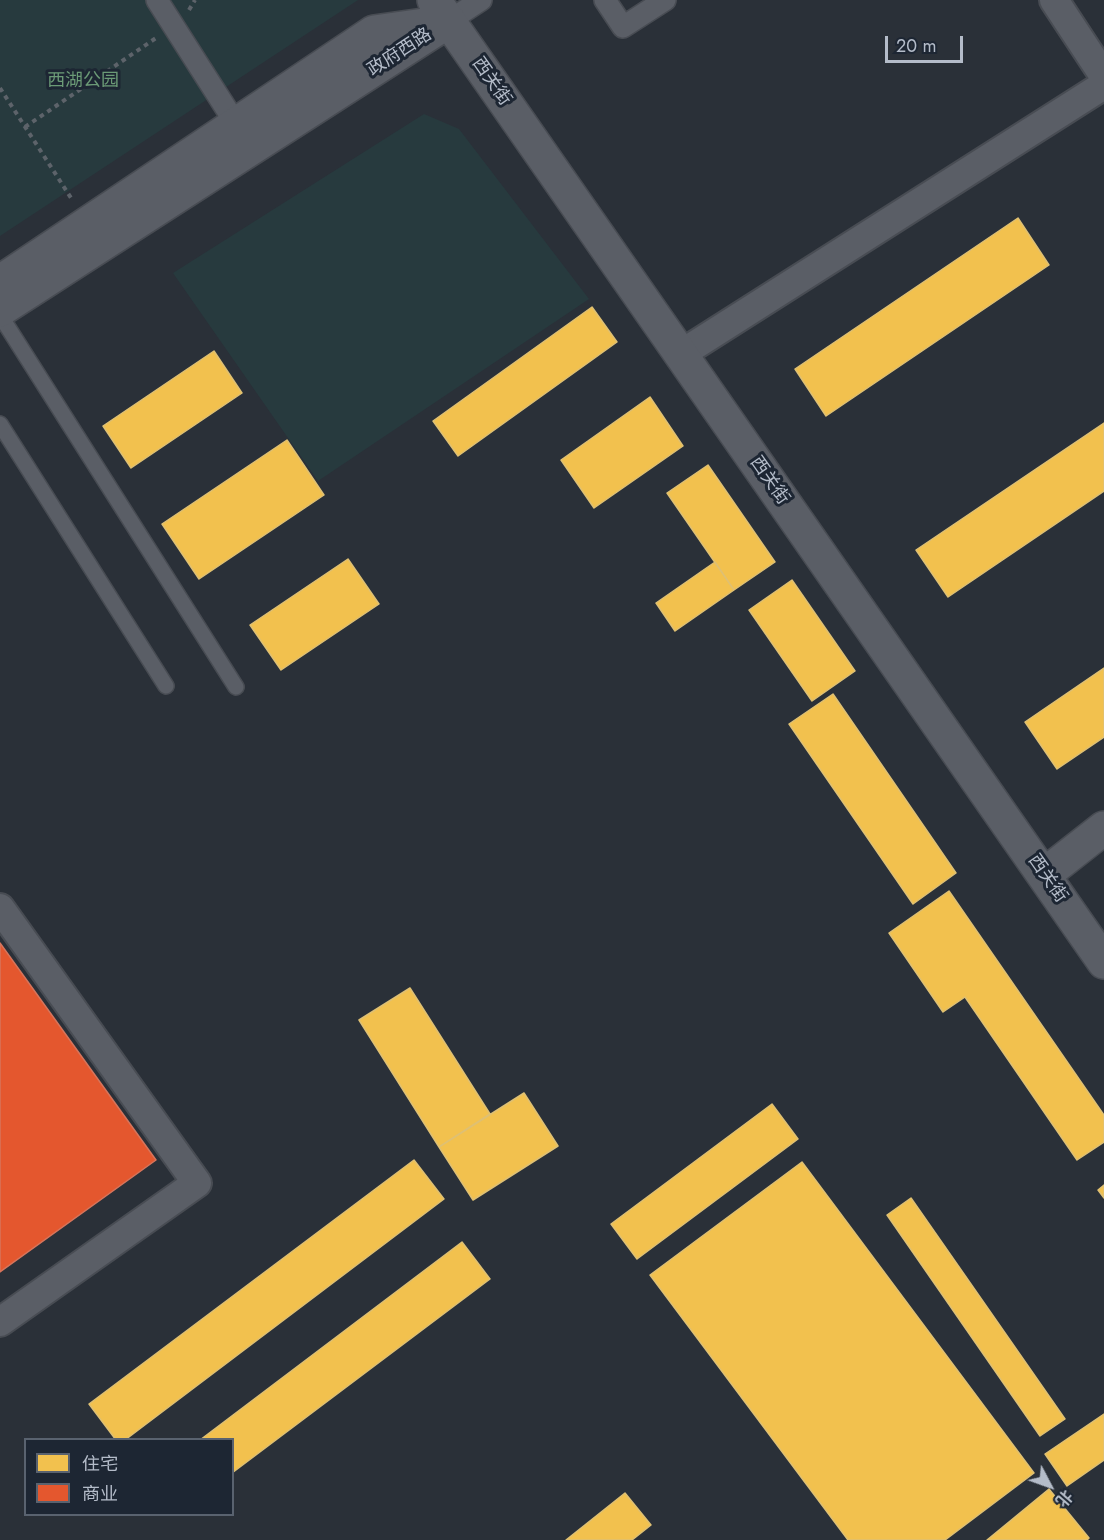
<!DOCTYPE html>
<html>
<head>
<meta charset="utf-8">
<style>
	body { margin:0 }
	#map { position:relative; width:1104px; height:1540px; overflow:hidden; background:#2a3038; font-family:Jost,"Noto Sans SC",sans-serif }
	canvas { display:block }
	.legend { position:absolute; left:24px; top:1438px; width:210px; height:78px; box-sizing:border-box; background:#1d2633; border:2px solid #59626f; margin:0; padding:8px 10px; list-style:none; font-size:18px; color:#b4bcc9 }
	.legend li { display:flex; align-items:center; gap:12px; height:30px }
	.legend b { width:30px; border:2px solid #59626f }
	.north { position:absolute; left:1020px; top:1456px; width:60px; height:60px; -webkit-text-stroke:4px #1d2633; paint-order:stroke; rotate:131deg; font-size:16px; font-weight:700; line-height:24px; text-align:center; color:#b4bcc9 }
	.north::after { content:''; display:block; margin:auto; width:21px; height:27px; background:#b4bcc9; clip-path:polygon(50% 0,100% 100%,50% 72%,0 100%) }
	.scale { position:absolute; left:885px; top:36px; width:78px; height:27px; box-sizing:border-box; border:3px solid #b4bcc9; border-top:0; padding-left:8px; font-size:18px; line-height:21px; white-space:nowrap; color:#b4bcc9; -webkit-text-stroke:4px #1d2633; paint-order:stroke }
</style>
</head>
<body>
<div id="map">
<canvas width="1104" height="1540"></canvas>
<ul class="legend">
<li><b style="height:16px;background:#f2c14e"></b>住宅</li>
<li><b style="height:16px;background:#e4572e"></b>商业</li>
</ul>
<div class="north">北</div>
<div class="scale">20 m</div>
</div>
<script>
const ctx = document.querySelector('canvas').getContext('2d');
ctx.lineJoin = 'round';
function fill(path, color) { ctx.fillStyle = color; ctx.fill(path, 'evenodd'); }
function trace(path, color, width, dash) { ctx.strokeStyle = color; ctx.lineWidth = width; ctx.lineCap = dash ? 'butt' : 'round'; ctx.setLineDash(dash || []); ctx.stroke(path); }
function drawText(font, color, halo, rows, align = 'center') {
  ctx.font = font + ' Jost,"Noto Sans SC",sans-serif'; ctx.lineWidth = 6; ctx.setLineDash([]); ctx.textBaseline = 'middle'; ctx.strokeStyle = halo; ctx.fillStyle = color; for (const [text, x, y, turn = 0] of rows) {
    ctx.save(); ctx.translate(x, y); ctx.rotate((+turn || 0) * Math.PI / 180); ctx.textAlign = isNaN(turn) ? turn : align; if (halo) ctx.strokeText(text, 0, 0); ctx.fillText(text, 0, 0); ctx.restore();
  }
}
const green = new Path2D(`
	M0 0H358L0 236Z
	M424 114 459 129 589 299 318 481 173 273Z`);
const homes = new Path2D(`
	M1018 218 1049 265 826 416 795 369Z
	M592 307 617 342 458 456 433 421Z
	M214 351 242 393 131 468 103 426Z
	M650 397 683 446 594 508 561 460Z
	M1104 423V491L948 597 916 550Z
	M287 440 324 495 199 579 162 524Z
	M708 465 775 562 734 590 667 493Z
	M348 559 379 604 281 670 250 625Z
	M715 562 734 590 675 631 656 603Z
	M792 580 855 671 812 701 749 610Z
	M1104 668V737L1057 769 1025 722Z
	M833 694 956 873 913 904 789 724Z
	M949 891 1104 1115V1142L1077 1160 965 997 943 1012 889 933Z
	M410 988 490 1114 439 1147 359 1020Z
	M524 1093 558 1146 473 1200 439 1147Z
	M772 1104 798 1139 637 1259 611 1224Z
	M414 1160 444 1199 125 1440H116L89 1404Z
	M802 1162 1034 1473 945 1540H848L650 1275Z
	M1104 1185V1198L1098 1190Z
	M911 1198 1065 1419 1040 1436 887 1215Z
	M462 1242 490 1279 232 1473V1440H200Z
	M1104 1414V1460L1067 1486 1045 1454Z
	M1049 1489 1089 1538 1087 1540H987Z
	M625 1493 651 1525 632 1540H566Z`);
const shops = new Path2D(`
	M0 943 156 1160 0 1272Z`);
const path = new Path2D(`
	M189 10 195 0
	M0 88 73 201
	M25 127 156 38`);
const service = new Path2D(`
	M0 315 236 687
	M0 424 166 686`);
const pedestrian = new Path2D(`
	M157 0 236 124
	M605 0 623 27 665 0
	M449 21 481 0`);
const minor = new Path2D(`
	M1054 0 1104 76
	M681 354 1104 85
	M0 908 197 1183 0 1322`);
const tertiary = new Path2D(`
	M434 0 1104 962
	M0 282 374 32 438 23
	M0 310 449 21
	M1044 875 1104 828`);
const streetNames = [
	["政府西路",400,53,-33],
	["西关街",491,82,55],
	["西关街",769,481,55],
	["西关街",1047,879,55]
];
const parkNames = [
	["西湖公园",83,82]
];
fill(green, '#273a3e');
fill(homes, '#f2c14e');
trace(homes, '#dfc073', 1.5);
fill(shops, '#e4572e');
trace(shops, '#d6755c', 1.5);
trace(service, '#484c53', 18);
trace(pedestrian, '#484c53', 24);
trace(minor, '#484c53', 32);
trace(tertiary, '#484c53', 36);
trace(path, '#5d636a', 4, [4.5, 4.5]);
trace(service, '#5a5e66', 15);
trace(pedestrian, '#5a5e66', 21);
trace(minor, '#5a5e66', 28);
trace(tertiary, '#5a5e66', 33);
drawText('18px', '#b4bcc9', '#1d2633', streetNames);
drawText('18px', '#6b9a76', '#1d2633', parkNames);
</script>
</body>
</html>
